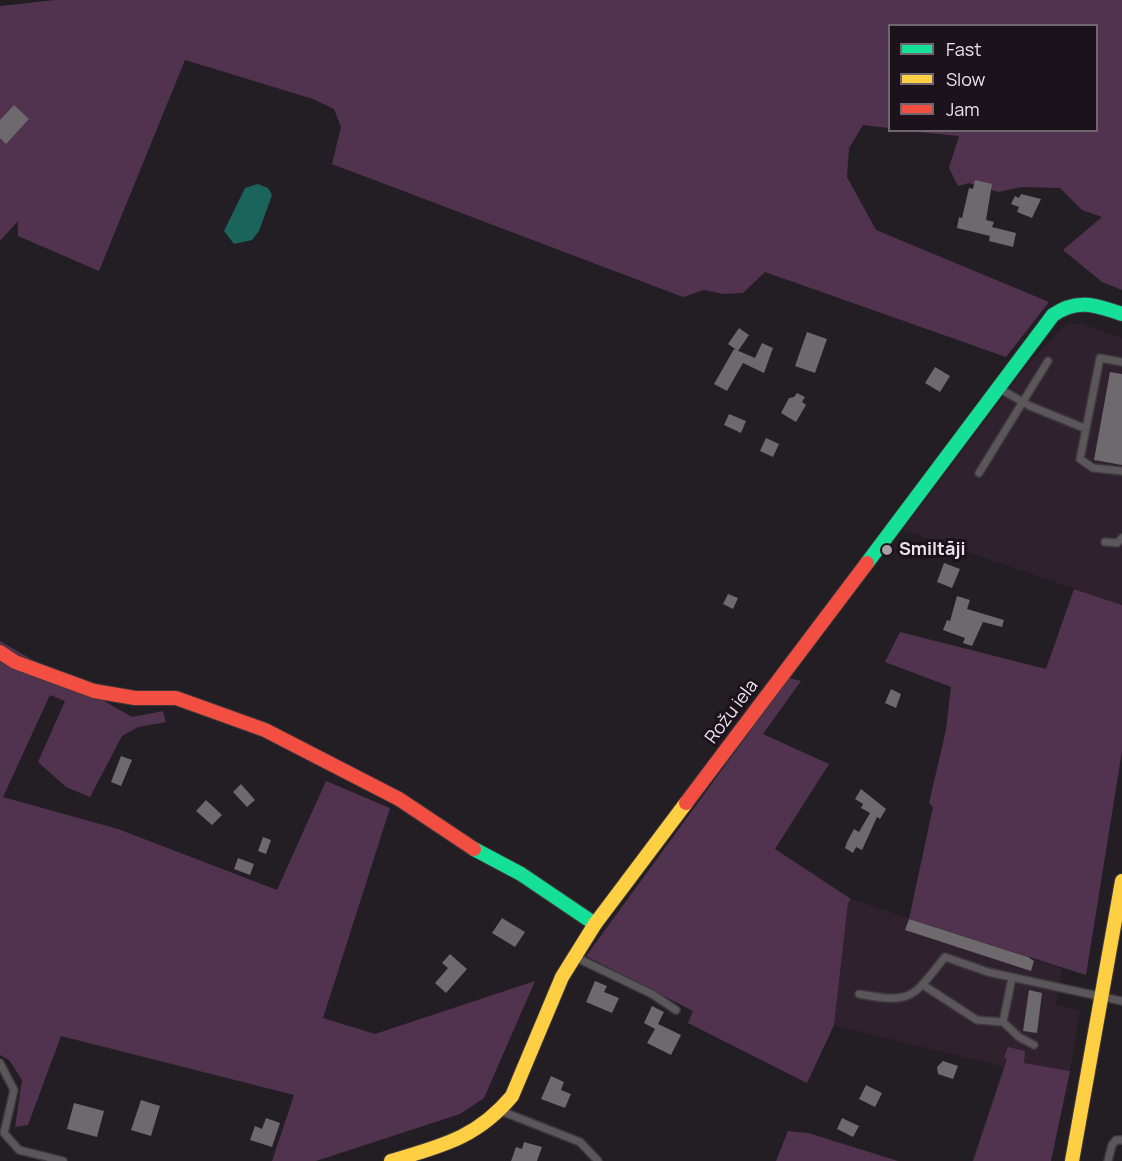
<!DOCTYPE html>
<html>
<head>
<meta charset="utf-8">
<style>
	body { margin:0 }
	#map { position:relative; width:1122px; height:1161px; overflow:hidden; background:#231e23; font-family:Manrope,sans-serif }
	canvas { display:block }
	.legend { position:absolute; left:888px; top:24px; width:210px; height:108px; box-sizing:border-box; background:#1c121c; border:2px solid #6f666f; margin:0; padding:8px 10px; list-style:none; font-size:18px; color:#ece4eb }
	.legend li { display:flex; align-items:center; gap:12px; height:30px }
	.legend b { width:30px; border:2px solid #6f666f }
</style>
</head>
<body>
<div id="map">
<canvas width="1122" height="1161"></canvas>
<ul class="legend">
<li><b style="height:8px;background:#16e098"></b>Fast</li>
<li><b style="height:8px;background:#ffcf43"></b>Slow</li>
<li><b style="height:8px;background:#f24e42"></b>Jam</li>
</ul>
</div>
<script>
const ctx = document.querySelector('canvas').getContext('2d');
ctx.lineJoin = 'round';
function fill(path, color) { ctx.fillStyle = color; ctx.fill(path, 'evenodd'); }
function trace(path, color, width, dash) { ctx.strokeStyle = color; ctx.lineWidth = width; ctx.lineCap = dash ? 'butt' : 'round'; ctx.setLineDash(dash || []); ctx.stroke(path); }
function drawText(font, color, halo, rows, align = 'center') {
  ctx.font = font + ' Manrope,sans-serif'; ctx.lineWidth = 6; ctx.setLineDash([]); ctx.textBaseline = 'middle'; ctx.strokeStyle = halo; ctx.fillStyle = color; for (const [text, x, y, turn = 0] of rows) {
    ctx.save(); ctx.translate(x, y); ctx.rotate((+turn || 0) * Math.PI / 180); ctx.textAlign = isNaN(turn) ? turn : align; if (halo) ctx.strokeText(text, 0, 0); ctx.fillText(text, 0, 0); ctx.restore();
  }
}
const built = new Path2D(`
	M1066 324H1083L1122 338V605L903 530 1030 362Z
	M851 899 1062 969 1056 1005 1080 1010 1070 1071 1024 1063 1008 1047 1004 1057 1007 1059 1004 1067 834 1025 848 903Z`);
const green = new Path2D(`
	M55 0H1122V290L1102 282 1063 250 1102 217 1082 210 1060 188 1022 187 998 192 969 183 958 186 949 168 959 136 908 131 1096 130V26H890L889 128 863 125 849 148 847 177 876 230 1049 302 1006 357 765 272 743 293 724 294 704 290 683 297 332 164 341 127 334 109 313 99 185 60 99 271 18 236V221L0 241V6Z
	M1074 589 1122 605V751L1086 975 909 919 933 807 929 803 946 730 951 687 885 662 900 632 1046 669Z
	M0 641 132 717 163 711 166 722 138 727 122 736 90 797 66 787 38 762 65 701 50 695 3 797 118 829 277 890 326 781 390 808 323 1018 375 1034 535 981 484 1098 460 1114 316 1161H272L294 1095 61 1036 28 1125 15 1127 22 1080 9 1060 0 1055Z
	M789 678 801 681 763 734 829 764 775 849 851 899 848 903 834 1025 807 1083 688 1023 693 1011 586 956Z
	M1008 1047 1025 1051 1024 1063 1070 1071 1051 1161H973L1007 1059 1004 1057Z
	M788 1131 808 1133 898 1161H776Z`);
const water = new Path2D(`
	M258 184 268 188 272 195 259 231 252 240 234 244 224 231 245 188Z`);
const building = new Path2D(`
	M14 105 29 119 6 144 0 138V120Z
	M975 180 992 184 986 220 994 222 992 227 1016 233 1013 247 989 241 990 236 957 228 959 217 962 218 969 188 973 189Z
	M1021 194 1041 199 1032 218 1017 212 1019 207 1011 204 1015 196 1019 198Z
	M739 328 749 335 738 351 728 344Z
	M807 332 827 339 815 373 795 366Z
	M762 343 773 348 764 373 743 363 727 391 714 384 734 349 755 358Z
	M935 367 950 376 940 392 925 383Z
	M1110 372 1122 374V465L1094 460Z
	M797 393 805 397 802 402 806 405 796 422 781 413 789 398 794 397Z
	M729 414 746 421 741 433 724 425Z
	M766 438 779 444 773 457 760 451Z
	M944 563 960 569 952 588 937 582Z
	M728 594 738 598 733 609 723 604Z
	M957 596 970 600 967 609 1004 620 1002 627 983 622 972 646 963 643 965 638 943 630 947 620 950 621Z
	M891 689 901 694 896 708 885 703Z
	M121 756 132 760 121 786 111 782Z
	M241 784 255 800 247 807 233 792Z
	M861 789 886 809 880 819 877 817 862 850 856 847 853 853 845 848 847 842 854 829 859 832 870 813 861 808 863 804 855 799Z
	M206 800 222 815 212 825 196 811Z
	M263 837 271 840 266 854 258 851Z
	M238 858 254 864 250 875 234 869Z
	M502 918 525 932 515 947 492 933Z
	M909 919 1028 957 1034 961 1031 971 905 930Z
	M450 954 467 969 446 993 435 983 448 968 442 963Z
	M595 981 607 986 604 992 619 998 612 1013 586 1002Z
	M1029 990 1042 993 1037 1033 1023 1031Z
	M652 1006 664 1012 658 1024 681 1035 671 1055 647 1043 655 1029 644 1023Z
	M943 1061 958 1066 953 1079 938 1074 937 1067Z
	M551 1076 564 1082 561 1090 571 1094 565 1108 541 1099Z
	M866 1085 882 1093 875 1107 859 1099Z
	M141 1100 160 1106 151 1136 131 1130Z
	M74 1103 104 1111 97 1137 67 1129Z
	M266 1118 280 1123 272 1147 250 1140 255 1126 262 1129Z
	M842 1118 859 1126 853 1137 837 1129Z
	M524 1142 542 1147 537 1161H511L516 1147 522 1149Z`);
const lane = new Path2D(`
	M1122 362 1100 358 1080 459 1093 468 1122 471
	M1000 389 1030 406 1084 428
	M979 473 1048 361
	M1105 542 1117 543 1122 538
	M575 957 652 994 676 1010
	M923 985 977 1020 1003 1022 1012 978
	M859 994C913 1004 912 998 945 957L988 972 1122 1001
	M1003 1022 1019 1037 1034 1045
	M0 1063 14 1090 4 1133 19 1150 63 1161
	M501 1111 580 1142 598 1161
	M1108 1161 1112 1145 1116 1140H1122`);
const fast = new Path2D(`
	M867 563 1053 315C1077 298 1096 305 1122 314
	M474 849 521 874 595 924`);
const slow = new Path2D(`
	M391 1161C441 1146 477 1138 512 1096L562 977 595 924 686 803
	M1072 1161 1122 881`);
const jam = new Path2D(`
	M0 652 15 662 94 691 135 698H176L265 730 399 799 474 849
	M686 803 867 563`);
const markers = [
	[887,550,6,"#a69fa5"]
];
const poiNames = [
	["Smiltāji",899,550]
];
const streetNames = [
	["Rožu iela",732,712,-53]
];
fill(built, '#30212f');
fill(green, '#513350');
fill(water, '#1b645c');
fill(building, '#6d696d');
trace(lane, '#3d383c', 10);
trace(fast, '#3d383c', 16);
trace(slow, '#3d383c', 16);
trace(jam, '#3d383c', 16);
trace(lane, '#5b565a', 7);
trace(fast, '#16e098', 14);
trace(slow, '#ffcf43', 14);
trace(jam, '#f24e42', 14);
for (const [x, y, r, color] of markers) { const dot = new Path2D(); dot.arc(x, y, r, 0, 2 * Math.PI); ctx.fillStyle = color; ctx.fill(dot); trace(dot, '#1c121c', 2); }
drawText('bold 18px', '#ece4eb', '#1c121c', poiNames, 'left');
drawText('18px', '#ece4eb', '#1c121c', streetNames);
</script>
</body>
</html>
